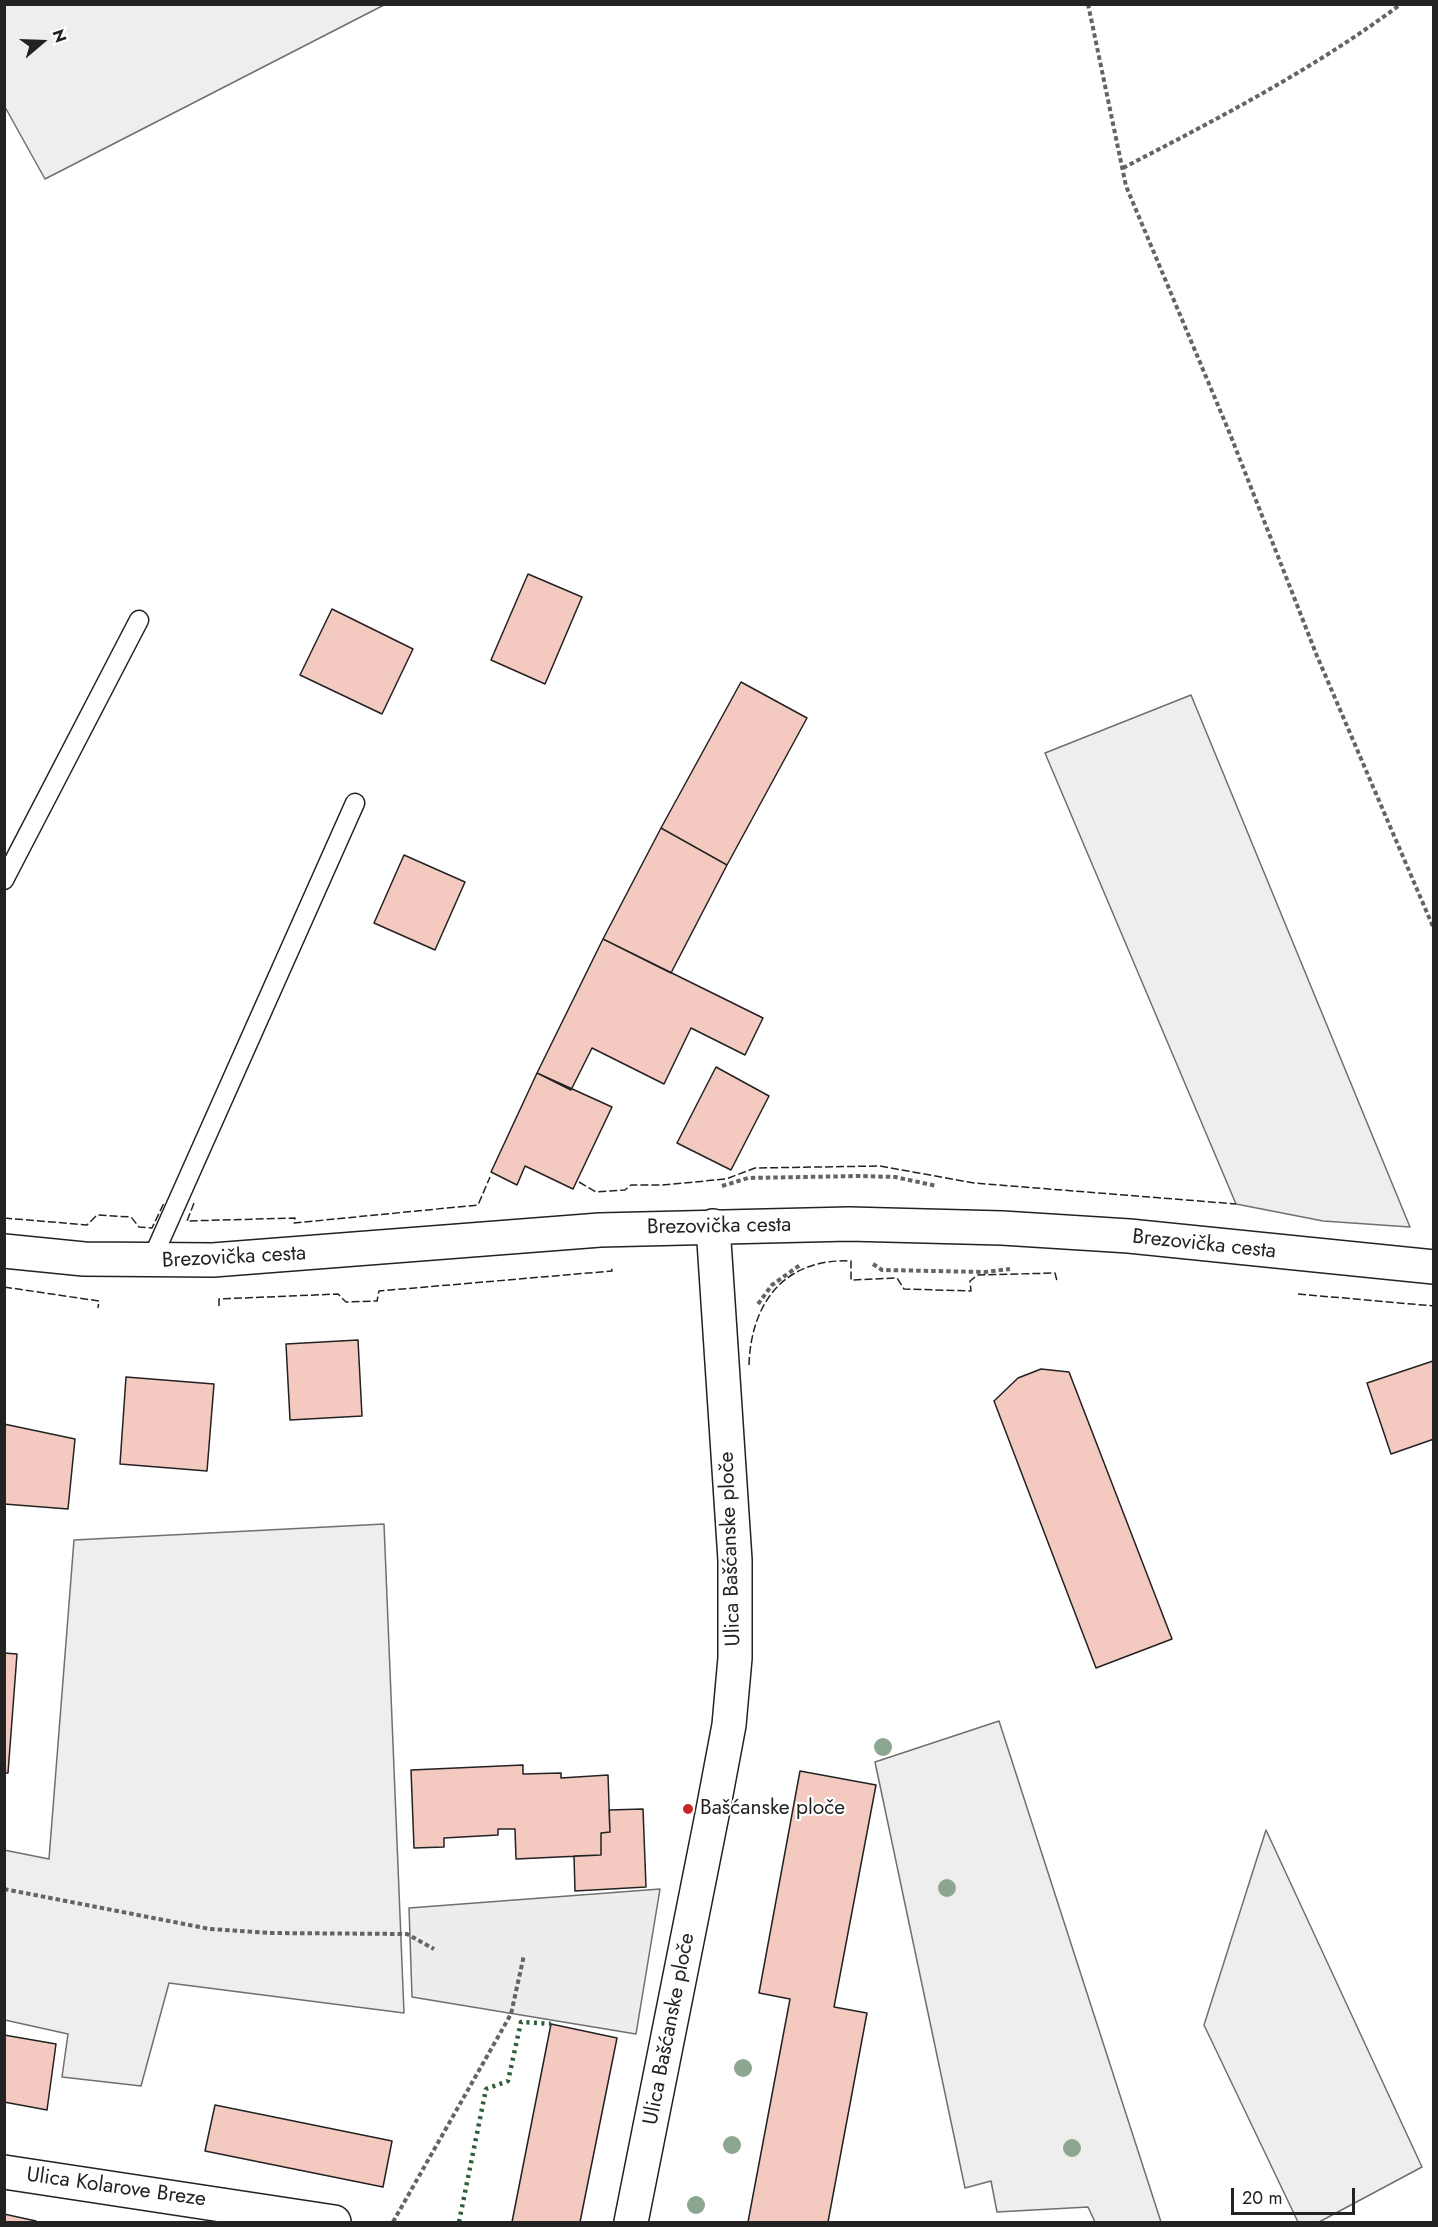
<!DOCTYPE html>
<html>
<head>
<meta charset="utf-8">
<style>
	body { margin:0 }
	#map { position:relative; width:1438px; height:2227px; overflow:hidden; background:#fff; font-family:Jost,sans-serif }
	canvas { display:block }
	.frame { position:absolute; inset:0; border:6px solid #222; pointer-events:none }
	.north { position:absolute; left:12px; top:12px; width:60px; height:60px; -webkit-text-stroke:4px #fff; paint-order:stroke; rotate:71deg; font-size:16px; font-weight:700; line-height:24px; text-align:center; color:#222 }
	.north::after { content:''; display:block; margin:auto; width:21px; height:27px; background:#222; clip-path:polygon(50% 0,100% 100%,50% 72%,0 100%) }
	.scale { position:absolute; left:1231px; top:2188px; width:124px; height:27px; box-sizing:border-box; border:3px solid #222; border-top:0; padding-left:8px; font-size:18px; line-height:21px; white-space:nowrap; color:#222; -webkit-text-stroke:4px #fff; paint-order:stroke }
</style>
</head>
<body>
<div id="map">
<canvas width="1438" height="2227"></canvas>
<div class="frame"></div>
<div class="north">N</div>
<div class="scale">20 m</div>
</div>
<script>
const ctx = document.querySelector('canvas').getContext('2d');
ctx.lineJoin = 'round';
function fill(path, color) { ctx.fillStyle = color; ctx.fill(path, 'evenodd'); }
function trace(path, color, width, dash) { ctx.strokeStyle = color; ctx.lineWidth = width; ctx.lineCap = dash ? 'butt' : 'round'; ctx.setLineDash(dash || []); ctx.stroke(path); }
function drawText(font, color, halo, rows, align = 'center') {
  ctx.font = font + ' Jost,sans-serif'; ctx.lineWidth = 4.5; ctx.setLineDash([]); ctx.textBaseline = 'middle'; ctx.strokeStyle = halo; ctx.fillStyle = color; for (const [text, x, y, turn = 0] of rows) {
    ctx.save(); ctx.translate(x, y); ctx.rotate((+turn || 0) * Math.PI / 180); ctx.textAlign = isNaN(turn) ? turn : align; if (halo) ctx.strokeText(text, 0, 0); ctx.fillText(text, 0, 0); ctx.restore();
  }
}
const green = new Path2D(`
	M4 5 5 4 384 5 45 179 5 107Z
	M1191 695 1410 1227 1323 1221 1236 1204 1045 753Z
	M384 1524 404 2013 169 1983 141 2086 62 2077 68 2034 5 2020 4 1850 49 1859 74 1540Z
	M999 1721 1161 2222H1095L1088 2207 997 2212 991 2181 965 2188 875 1762Z
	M1266 1830 1422 2167 1319 2222H1298L1204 2025Z`);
const parking = new Path2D(`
	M660 1889 636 2034 412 1997 409 1908Z`);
const building = new Path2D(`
	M528 574 582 597 545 684 491 660Z
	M332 609 413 649 382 714 300 675Z
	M741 682 807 718 727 865 661 828Z
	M661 828 727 865 671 973 603 939Z
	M404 855 465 882 435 950 374 923Z
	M603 939 763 1018 745 1055 691 1028 664 1084 592 1048 571 1090 537 1073Z
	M716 1067 769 1096 731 1170 677 1143Z
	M537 1073 612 1107 573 1189 525 1166 517 1185 491 1172Z
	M358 1340 362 1416 290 1420 286 1344Z
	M1433 1361 1434 1439 1391 1454 1367 1383Z
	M1041 1369 1069 1372 1172 1639 1096 1668 994 1401 1018 1378Z
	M126 1377 214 1384 207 1471 120 1464Z
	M4 1424 75 1439 68 1509 4 1504Z
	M4 1653 17 1654 8 1773H4Z
	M523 1765V1774L561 1773V1778L608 1775 610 1832 601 1833V1855L516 1859 515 1829H498V1835L444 1838V1847L414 1848 411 1770Z
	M800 1771 876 1785 834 2007 867 2013 828 2222H748L790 1999 759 1993Z
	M643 1809 646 1887 575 1891 574 1856 601 1855V1833L610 1832 609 1810Z
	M551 2024 617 2038 580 2222H512Z
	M4 2035 56 2044 47 2110 4 2102Z
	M215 2105 392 2141 383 2187 205 2151Z
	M4 2214 36 2221 35 2222H4Z`);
const path = new Path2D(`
	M1088 4 1126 186 1230 434 1317 656 1434 929
	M1123 168C1219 118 1314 69 1401 4
	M722 1186 748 1178 859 1176 895 1177 937 1186
	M873 1264 882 1270 985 1272 1010 1269
	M758 1304 772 1285 800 1265
	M4 1889 210 1929 270 1933 407 1934 434 1949
	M393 2222 511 2014 524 1955`);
const lane = new Path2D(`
	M4 880 139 620
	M151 1261 355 803`);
const street = new Path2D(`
	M4 2172 334 2222`);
const secondary = new Path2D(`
	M4 1251 84 1259 213 1260 600 1230 849 1224 1002 1228 1129 1236 1434 1267
	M631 2222 713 1810 729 1725 735 1658V1560L713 1226`);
const hedge = new Path2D(`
	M459 2222 486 2089 508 2081 521 2022 551 2024`);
const fence = new Path2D(`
	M579 1182 596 1192 625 1190 631 1185H662L726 1179 755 1168 880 1166 974 1183 1236 1204
	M194 1203 187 1221 295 1218 294 1223 478 1205 490 1177
	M4 1218 87 1225 97 1215 131 1217 139 1227 152 1228 164 1203
	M4 1287 99 1301 98 1308
	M1298 1294 1434 1306
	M219 1306V1299L338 1294 346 1302 377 1301 379 1291 612 1271 611 1266
	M749 1365C751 1303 784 1258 851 1261V1280L897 1278 904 1289 971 1291 970 1281 978 1275 1055 1273 1057 1281`);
const trees = [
	[883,1747],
	[947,1888],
	[743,2068],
	[732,2145],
	[1072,2148],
	[696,2205]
];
const markers = [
	[688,1809,6,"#c62828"]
];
const streetNames = [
	["Brezovička cesta",719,1227,-1],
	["Brezovička cesta",1204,1245,6],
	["Brezovička cesta",234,1258,-3],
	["Ulica Bašćanske ploče",731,1549,-92],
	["Ulica Bašćanske ploče",670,2029,-79],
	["Ulica Kolarove Breze",116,2188,8]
];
const poiNames = [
	["Bašćanske ploče",700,1809]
];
fill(green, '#eee');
trace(green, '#6f6f6f', 1.5);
fill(parking, '#ededed');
trace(parking, '#6f6f6f', 1.5);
fill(building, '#f3c9c0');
trace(building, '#222', 1.5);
trace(lane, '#222', 21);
trace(street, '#222', 36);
trace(secondary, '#222', 36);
trace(path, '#646464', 4, [4.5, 3]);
trace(lane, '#fff', 18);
trace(street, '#fff', 33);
trace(secondary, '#fff', 33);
trace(hedge, '#2f5e38', 4.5, [3, 4.5]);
trace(fence, '#222', 1.5, [8, 3]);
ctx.fillStyle = '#8da692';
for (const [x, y] of trees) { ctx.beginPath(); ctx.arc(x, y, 9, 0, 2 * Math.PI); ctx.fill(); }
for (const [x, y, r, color] of markers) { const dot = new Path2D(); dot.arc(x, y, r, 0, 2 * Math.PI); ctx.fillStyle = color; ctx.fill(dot); trace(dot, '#fff', 2); }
drawText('21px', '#222', '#fff', streetNames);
drawText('21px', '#222', '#fff', poiNames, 'left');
</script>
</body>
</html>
